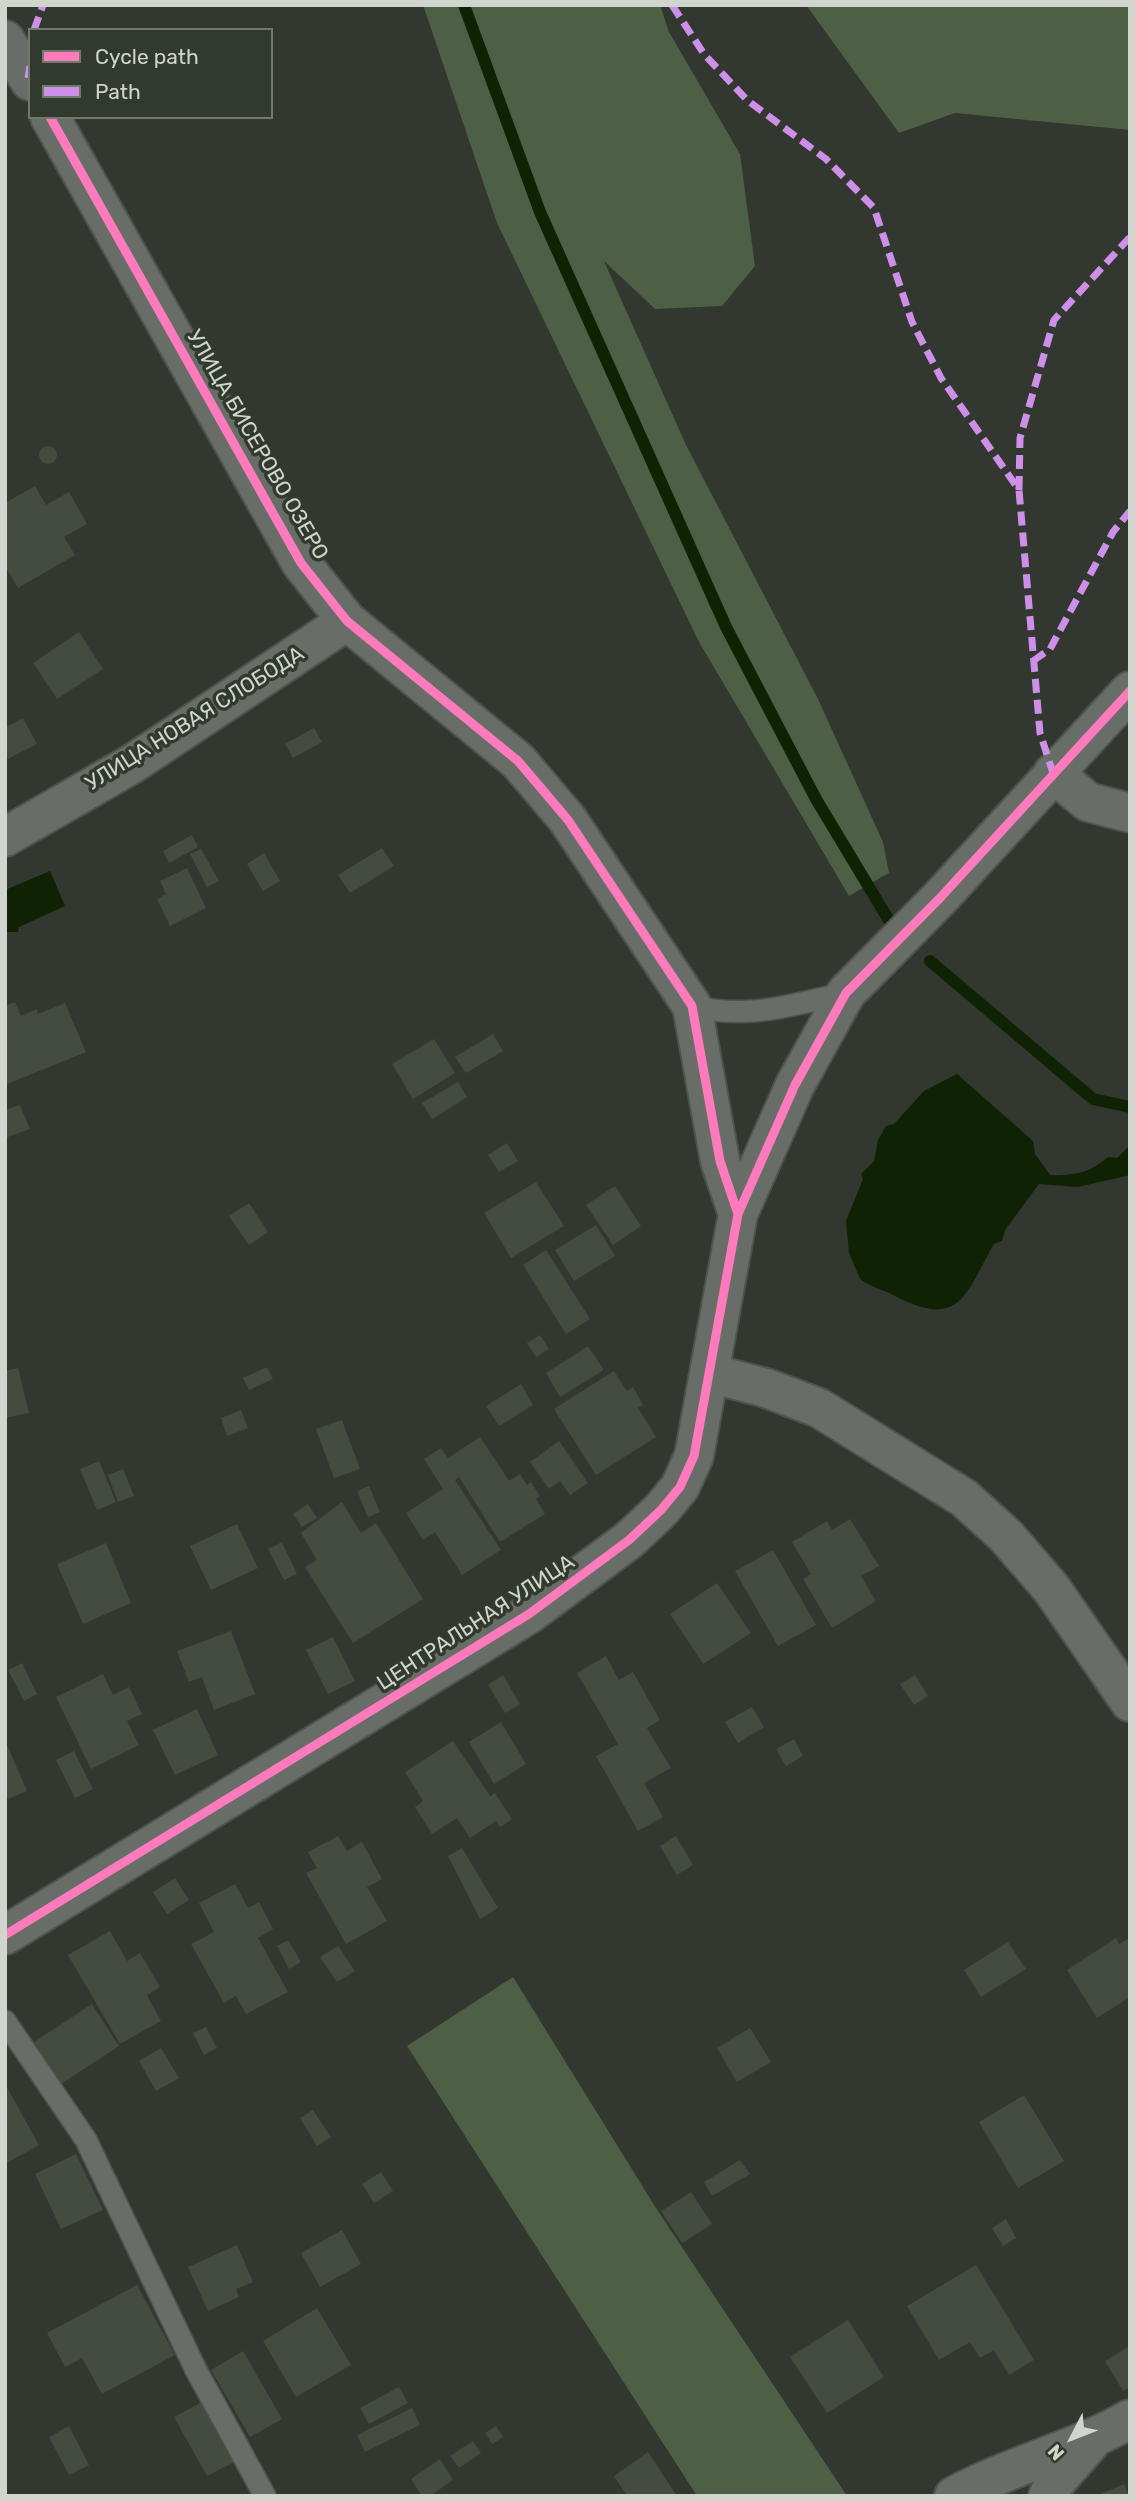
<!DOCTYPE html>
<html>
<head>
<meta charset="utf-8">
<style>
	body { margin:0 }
	#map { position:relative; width:1135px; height:2501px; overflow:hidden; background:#323730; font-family:Rubik,sans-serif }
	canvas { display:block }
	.frame { position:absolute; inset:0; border:7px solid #d0d6ce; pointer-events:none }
	.legend { position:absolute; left:28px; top:28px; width:245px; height:91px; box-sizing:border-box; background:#313a2d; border:2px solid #71786d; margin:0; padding:9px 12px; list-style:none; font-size:21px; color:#d0d6ce }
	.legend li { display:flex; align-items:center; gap:14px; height:35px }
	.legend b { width:35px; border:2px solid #71786d }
	.north { position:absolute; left:1037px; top:2403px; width:70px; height:70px; -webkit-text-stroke:5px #313a2d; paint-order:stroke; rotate:228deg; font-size:19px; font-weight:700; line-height:28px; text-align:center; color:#d0d6ce }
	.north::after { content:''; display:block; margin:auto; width:24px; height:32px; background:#d0d6ce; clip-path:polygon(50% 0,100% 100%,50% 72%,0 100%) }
</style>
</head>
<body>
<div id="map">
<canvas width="1135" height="2501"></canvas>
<div class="frame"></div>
<ul class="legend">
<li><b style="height:9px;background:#fd7abc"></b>Cycle path</li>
<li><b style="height:9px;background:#ce8fe9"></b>Path</li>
</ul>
<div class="north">N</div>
</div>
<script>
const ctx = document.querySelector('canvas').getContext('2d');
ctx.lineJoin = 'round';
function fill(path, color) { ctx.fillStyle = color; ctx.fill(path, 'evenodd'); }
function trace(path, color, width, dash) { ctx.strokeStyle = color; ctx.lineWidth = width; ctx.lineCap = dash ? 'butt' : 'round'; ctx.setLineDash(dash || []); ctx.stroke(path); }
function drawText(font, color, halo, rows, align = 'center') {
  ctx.font = font + ' Rubik,sans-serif'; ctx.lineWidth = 7; ctx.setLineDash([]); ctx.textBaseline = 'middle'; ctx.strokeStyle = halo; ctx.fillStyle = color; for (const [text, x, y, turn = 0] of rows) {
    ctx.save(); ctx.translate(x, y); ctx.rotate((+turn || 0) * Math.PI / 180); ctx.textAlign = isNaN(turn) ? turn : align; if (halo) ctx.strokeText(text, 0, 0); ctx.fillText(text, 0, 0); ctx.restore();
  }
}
const green = new Path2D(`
	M423 5H660L669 32 740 154 755 266 722 306 655 309 604 261 686 445 818 699 883 842 889 873 849 896 699 642 497 223Z
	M806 5H1130V130L955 113 899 133Z
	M513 1977 656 2208 847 2496H697L407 2046Z`);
const water = new Path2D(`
	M50 871 65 906 19 927 18 932H5V890Z
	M957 1074 1033 1141 1035 1154 1050 1175C1072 1176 1091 1173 1108 1157L1117 1158 1130 1145V1175L1078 1187 1039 1184 1005 1230 1002 1241 994 1244C965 1294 961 1330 895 1296 884 1290 868 1286 860 1279L849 1253 846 1221 863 1179 861 1174 874 1161 878 1140 886 1126 894 1124 924 1091Z`);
const stream = new Path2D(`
	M464 5 540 212 726 627 816 799 896 932
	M930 961 1093 1099 1130 1107`);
const building = new Path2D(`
	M39 455a9 9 0 1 1 18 0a9 9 0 1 1-18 0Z
	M35 486 46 505 69 492 87 524 64 537 75 555 18 588 5 566V503Z
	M79 632 103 669 57 699 33 663Z
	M23 718 37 744 6 760 5 728Z
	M314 728 322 742 293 758 285 744Z
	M192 835 198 847 169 863 163 851Z
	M382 848 394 866 350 893 338 875Z
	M201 849 219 881 207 887 190 854Z
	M264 853 280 881 263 891 247 864Z
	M187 868 206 908 170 926 157 899 166 894 160 881Z
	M15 1002 21 1016 37 1009 38 1014 65 1003 86 1052 5 1085V1006Z
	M493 1034 503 1051 466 1073 455 1057Z
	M434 1039 455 1073 413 1099 392 1064Z
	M458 1082 467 1097 432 1119 422 1103Z
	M20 1105 30 1129 5 1138V1110Z
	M507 1143 518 1161 499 1172 488 1155Z
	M536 1182 564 1226 511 1258 484 1213Z
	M615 1186 641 1226 613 1245 586 1205Z
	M249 1203 268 1232 249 1245 229 1216Z
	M596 1225 615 1256 574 1281 555 1250Z
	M546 1250 590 1319 566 1334 523 1265Z
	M540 1335 549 1349 536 1357 527 1343Z
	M588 1346 604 1370 560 1397 546 1373Z
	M267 1367 273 1379 249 1390 243 1378Z
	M18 1368 29 1413 5 1418V1371Z
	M614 1371 627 1391 633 1387 643 1405 638 1408 656 1437 596 1475 554 1409Z
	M521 1384 533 1405 499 1426 486 1406Z
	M241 1410 248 1428 227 1436 221 1418Z
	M342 1420 360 1469 334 1478 316 1429Z
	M480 1437 509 1481 520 1474 527 1485 531 1482 540 1496 536 1499 545 1514 500 1542 459 1477 455 1480 501 1550 462 1575 435 1532 423 1540 406 1513 443 1489 424 1459 441 1448 448 1458Z
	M559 1441 588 1483 570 1495 560 1481 549 1489 530 1462Z
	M99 1461 116 1502 97 1510 80 1469Z
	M123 1469 134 1496 118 1502 108 1475Z
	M369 1486 380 1512 368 1517 357 1491Z
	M342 1502 361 1533 376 1523 423 1599 353 1643 305 1567 317 1560 301 1533Z
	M308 1504 317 1518 302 1527 293 1514Z
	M850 1519 879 1566 861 1576 876 1601 832 1628 803 1579 811 1574 792 1542 827 1521 832 1530Z
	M237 1524 258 1568 211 1590 190 1546Z
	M282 1542 297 1574 284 1580 268 1549Z
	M106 1543 131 1603 83 1624 57 1564Z
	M773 1550 816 1625 778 1646 735 1571Z
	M717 1583 751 1633 703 1664 670 1614Z
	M231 1631 255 1694 214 1710 202 1677 189 1682 177 1651Z
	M333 1637 355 1681 328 1694 306 1650Z
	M606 1656 619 1680 633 1672 660 1720 647 1728 671 1768 644 1783 663 1817 638 1831 596 1756 618 1744 577 1673Z
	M22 1663 37 1694 24 1701 8 1670Z
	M103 1674 113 1695 129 1687 142 1714 127 1721 139 1745 91 1769 56 1697Z
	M503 1675 520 1704 505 1713 488 1685Z
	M915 1675 928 1696 914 1705 900 1684Z
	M752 1707 764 1727 738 1743 725 1722Z
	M197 1709 218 1755 175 1775 153 1730Z
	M501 1722 526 1764 494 1784 469 1742Z
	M794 1739 803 1756 786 1766 776 1749Z
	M5 1740 27 1791 5 1800Z
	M453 1741 490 1796 495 1793 512 1819 500 1827 496 1821 470 1838 457 1818 432 1834 415 1807 423 1801 405 1772Z
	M74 1751 93 1789 75 1798 56 1760Z
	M338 1836 347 1851 362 1842 382 1879 367 1887 387 1921 346 1944 306 1873 317 1868 308 1852Z
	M676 1836 693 1865 677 1875 660 1846Z
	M462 1848 498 1908 480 1919 448 1856Z
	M175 1878 189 1900 167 1914 153 1892Z
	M235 1884 248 1908 259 1902 273 1929 258 1938 288 1992 246 2014 236 1996 224 2003 191 1944 214 1932 199 1903Z
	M110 1931 127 1961 140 1953 160 1987 147 1995 161 2021 120 2044 68 1955Z
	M1116 1938 1119 1944 1130 1938V1997L1097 2018 1067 1970Z
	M288 1940 301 1962 289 1969 277 1946Z
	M1008 1942 1026 1969 981 1997 964 1970Z
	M338 1946 355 1971 337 1982 320 1957Z
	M92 2004 119 2046 61 2084 34 2042Z
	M206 2027 217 2048 204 2055 193 2033Z
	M750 2028 771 2062 737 2082 717 2048Z
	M161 2048 179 2078 156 2091 139 2061Z
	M5 2084 39 2145 5 2164Z
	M1024 2095 1064 2161 1018 2188 979 2122Z
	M313 2110 331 2137 317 2146 300 2118Z
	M76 2154 103 2210 61 2229 35 2174Z
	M740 2160 750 2174 712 2196 704 2182Z
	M381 2172 393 2191 374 2203 362 2184Z
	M691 2192 712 2224 682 2243 661 2211Z
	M1006 2219 1016 2238 1003 2246 992 2228Z
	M342 2230 361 2264 320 2287 301 2253Z
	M237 2245 253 2282 236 2289 239 2297 208 2311 188 2267Z
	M976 2265 1034 2360 1009 2375 994 2350 980 2358 970 2342 939 2360 907 2306Z
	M137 2285 175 2355 102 2394 82 2358 65 2367 47 2333Z
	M317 2308 351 2365 296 2397 263 2341Z
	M848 2320 884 2377 827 2413 790 2357Z
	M1130 2346V2387L1123 2391 1105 2361Z
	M243 2351 282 2419 250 2437 211 2370Z
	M399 2387 408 2403 369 2424 360 2408Z
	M202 2402 234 2462 207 2476 174 2417Z
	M412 2408 420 2425 365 2452 357 2435Z
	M69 2426 89 2465 69 2475 49 2437Z
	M496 2426 503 2437 492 2444 485 2433Z
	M473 2441 481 2453 459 2468 450 2456Z
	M648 2452 673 2490 677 2496H627L614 2476Z
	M440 2459 453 2480 430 2496H422L411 2479Z
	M1124 2484 1129 2496H1096Z`);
const service = new Path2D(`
	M692 1006C748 1020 792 1005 846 993
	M5 2021 86 2140 196 2370 265 2496`);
const minor = new Path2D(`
	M5 40 30 81
	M50 117 301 563 347 621 518 761 568 820 692 1006 720 1161 738 1214
	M1053 773 1088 802 1130 813
	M5 837 132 764 347 621
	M709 1373 766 1388 819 1408 964 1498 1006 1536 1051 1588 1130 1702
	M5 1935 529 1614 629 1540 661 1510 680 1487 694 1456 738 1214 795 1085 846 993 939 899 1130 691
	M954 2496C1011 2465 1074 2451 1130 2419
	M1048 2496 1053 2485 1090 2443`);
const quiet = new Path2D(`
	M672 5 704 54 747 100 826 159 874 208 912 322 941 378 1019 490 1040 733 1053 773
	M34 30 43 5
	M28 78 30 66
	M1019 490 1020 438 1054 320 1130 237
	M1033 661 1050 649 1113 532 1130 511`);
const cycleway = new Path2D(`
	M50 117 301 563 347 621 518 761 568 820 692 1006 720 1161 738 1214
	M5 1935 529 1614 629 1540 661 1510 680 1487 694 1456 738 1214 795 1085 846 993 939 899 1130 691`);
const streetNames = [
	["УЛИЦА БИСЕРОВО ОЗЕРО",257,445,60],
	["УЛИЦА НОВАЯ СЛОБОДА",195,719,-32],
	["ЦЕНТРАЛЬНАЯ УЛИЦА",476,1623,-33]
];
fill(green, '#4d5f44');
fill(water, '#0f2304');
trace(stream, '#0f2304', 12);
fill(building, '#444c40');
trace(service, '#4e534c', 24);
trace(minor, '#4e534c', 42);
trace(service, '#696d67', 21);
trace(minor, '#696d67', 38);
trace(quiet, '#ce8fe9', 7, [14, 7]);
trace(cycleway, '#fd7abc', 9);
drawText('21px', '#d0d6ce', '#313a2d', streetNames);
</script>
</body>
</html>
